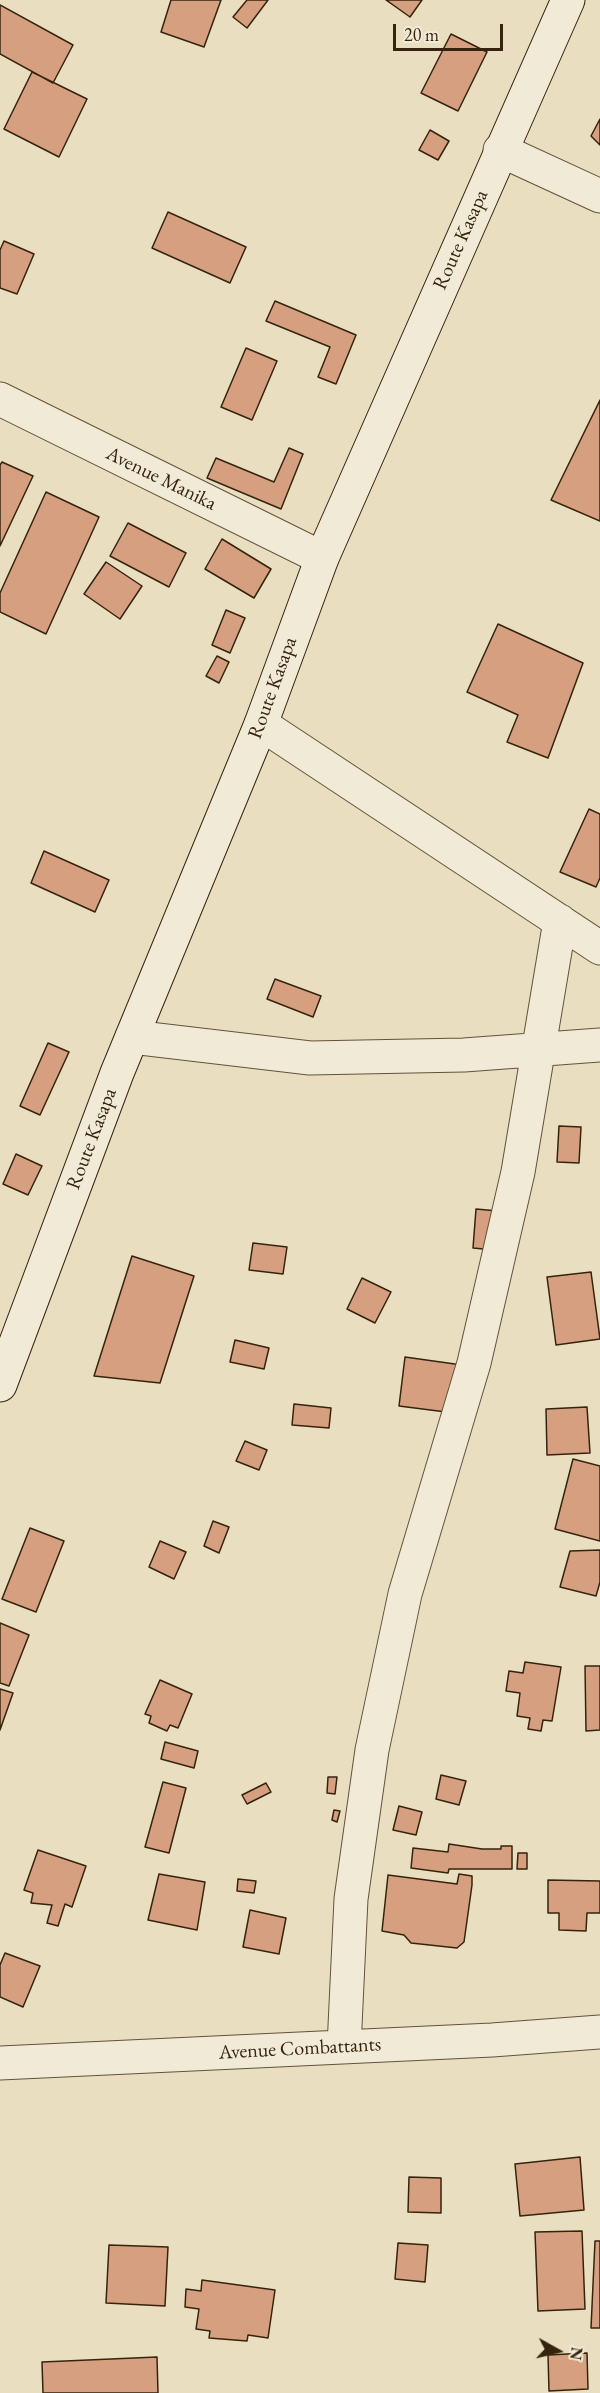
<!DOCTYPE html>
<html>
<head>
<meta charset="utf-8">
<style>
	body { margin:0 }
	#map { position:relative; width:600px; height:2393px; overflow:hidden; background:#e9dfc0; font-family:"EB Garamond",serif }
	canvas { display:block }
	.north { position:absolute; left:528px; top:2321px; width:60px; height:60px; -webkit-text-stroke:4px #f1ead6; paint-order:stroke; rotate:98deg; font-size:16px; font-weight:700; line-height:24px; text-align:center; color:#36230d }
	.north::after { content:''; display:block; margin:auto; width:21px; height:27px; background:#36230d; clip-path:polygon(50% 0,100% 100%,50% 72%,0 100%) }
	.scale { position:absolute; left:393px; top:24px; width:110px; height:27px; box-sizing:border-box; border:3px solid #36230d; border-top:0; padding-left:8px; font-size:18px; line-height:21px; white-space:nowrap; color:#36230d; -webkit-text-stroke:4px #f1ead6; paint-order:stroke }
</style>
</head>
<body>
<div id="map">
<canvas width="600" height="2393"></canvas>
<div class="north">N</div>
<div class="scale">20 m</div>
</div>
<script>
const ctx = document.querySelector('canvas').getContext('2d');
ctx.lineJoin = 'round';
function fill(path, color) { ctx.fillStyle = color; ctx.fill(path, 'evenodd'); }
function trace(path, color, width, dash) { ctx.strokeStyle = color; ctx.lineWidth = width; ctx.lineCap = dash ? 'butt' : 'round'; ctx.setLineDash(dash || []); ctx.stroke(path); }
function drawText(font, color, halo, rows, align = 'center') {
  ctx.font = font + ' "EB Garamond",serif'; ctx.lineWidth = 4.5; ctx.setLineDash([]); ctx.textBaseline = 'middle'; ctx.strokeStyle = halo; ctx.fillStyle = color; for (const [text, x, y, turn = 0] of rows) {
    ctx.save(); ctx.translate(x, y); ctx.rotate((+turn || 0) * Math.PI / 180); ctx.textAlign = isNaN(turn) ? turn : align; if (halo) ctx.strokeText(text, 0, 0); ctx.fillText(text, 0, 0); ctx.restore();
  }
}
const building = new Path2D(`
	M171 0H221L204 47 161 32Z
	M247 0H268L247 28 233 17Z
	M386 0H422L410 17Z
	M0 5 73 45 53 83 0 54Z
	M451 34 487 52 458 111 421 93Z
	M32 72 87 99 59 157 4 129Z
	M600 119V145L591 136Z
	M430 130 449 141 438 160 419 150Z
	M168 212 246 247 230 283 152 248Z
	M4 241 34 254 17 294 0 288V250Z
	M275 301 356 335 336 384 318 377 330 347 266 321Z
	M246 348 277 361 252 420 221 407Z
	M600 400V521L551 500Z
	M289 448 303 454 281 509 207 478 216 458 274 482Z
	M2 462 33 476 0 546V465Z
	M46 492 99 517 46 634 0 612V593Z
	M128 523 186 553 169 587 110 556Z
	M222 539 271 569 254 598 205 569Z
	M106 562 142 586 120 619 84 594Z
	M226 610 245 618 230 653 212 645Z
	M498 624 583 663 548 758 507 742 518 715 467 692Z
	M217 656 229 662 219 683 206 676Z
	M589 809 600 814V878L596 887 560 872Z
	M44 851 109 880 95 912 31 883Z
	M275 979 321 996 313 1017 267 999Z
	M48 1043 69 1052 40 1115 20 1106Z
	M559 1126 581 1127 579 1163 557 1162Z
	M16 1154 42 1166 28 1195 3 1184Z
	M476 1209 498 1211 494 1250 473 1248Z
	M253 1243 287 1247 283 1274 249 1270Z
	M132 1256 194 1276 160 1383 94 1376Z
	M591 1272 600 1339 556 1345 547 1277Z
	M362 1278 391 1292 375 1323 347 1309Z
	M235 1340 269 1348 264 1369 230 1362Z
	M405 1357 462 1365 446 1412 399 1406Z
	M294 1404 331 1408 329 1428 292 1425Z
	M587 1407 590 1453 547 1455 546 1409Z
	M245 1441 267 1450 259 1470 236 1461Z
	M573 1459 600 1466V1541L555 1529Z
	M213 1521 229 1527 219 1553 204 1546Z
	M30 1528 64 1541 36 1612 2 1599Z
	M160 1541 186 1552 174 1579 149 1567Z
	M600 1550V1582L596 1596 560 1587 570 1551Z
	M0 1623 29 1635 9 1686 0 1683Z
	M525 1662 561 1667 552 1721 543 1720 541 1731 528 1729 530 1718 517 1716 520 1693 506 1691 509 1671 523 1673Z
	M585 1666H600V1730L586 1731Z
	M160 1680 192 1694 178 1728 170 1725 167 1731 149 1723 151 1716 145 1714Z
	M0 1689 13 1693 0 1730Z
	M165 1742 198 1751 194 1768 161 1759Z
	M441 1775 466 1781 459 1805 436 1799Z
	M328 1777H337L335 1794 327 1793Z
	M163 1782 186 1788 169 1853 145 1847Z
	M266 1783 271 1792 247 1804 242 1795Z
	M399 1806 422 1812 416 1835 393 1830Z
	M334 1810 340 1811 337 1822 332 1820Z
	M449 1844 482 1849H501V1846H512V1869H449L448 1873 411 1868 413 1848 448 1852Z
	M38 1850 86 1866 72 1907 65 1904 58 1926 47 1923 52 1905 31 1903 33 1893 24 1890Z
	M518 1853H527V1869H517Z
	M159 1874 205 1882 197 1930 148 1920Z
	M459 1874 472 1876V1885L464 1942 457 1948 411 1943 404 1935 382 1931 388 1875 457 1884Z
	M238 1879 256 1881 254 1893 237 1891Z
	M548 1880 600 1881V1913H587L586 1931 559 1930V1913H548Z
	M250 1910 286 1918 279 1954 243 1947Z
	M5 1953 40 1966 23 2007 0 1997V1965Z
	M580 2157 584 2210 520 2216 515 2164Z
	M409 2177 441 2178V2213L408 2212Z
	M582 2231 585 2309 538 2311 535 2232Z
	M595 2241H600V2328H591Z
	M398 2243 428 2245 425 2282 395 2279Z
	M109 2245 168 2247 165 2306 106 2303Z
	M202 2280 275 2290 268 2338 248 2335 247 2341 209 2338 210 2331 196 2329 199 2309 185 2307 186 2289 201 2291Z
	M587 2353 588 2389 549 2391 548 2355Z
	M157 2357 158 2393H43L42 2362Z`);
const street = new Path2D(`
	M500 150 600 196
	M0 399 322 558
	M261 724 600 948
	M132 1037 310 1058 464 1055 600 1045
	M344 2047 351 1899 372 1750 405 1594 474 1363 518 1172 560 921
	M0 2063 492 2040 600 2032`);
const secondary = new Path2D(`
	M0 1385 117 1073 261 724 322 558 568 0`);
const streetNames = [
	["Route Kasapa",461,240,-66],
	["Avenue Manika",161,479,26],
	["Route Kasapa",273,688,-70],
	["Route Kasapa",92,1139,-69],
	["Avenue Combattants",300,2049,-3]
];
fill(building, '#d6a080');
trace(building, '#36230d', 1.5);
trace(street, '#63523a', 35);
trace(secondary, '#36230d', 35);
trace(street, '#f1ead6', 33);
trace(secondary, '#f1ead6', 33);
drawText('20px', '#36230d', '#f1ead6', streetNames);
</script>
</body>
</html>
